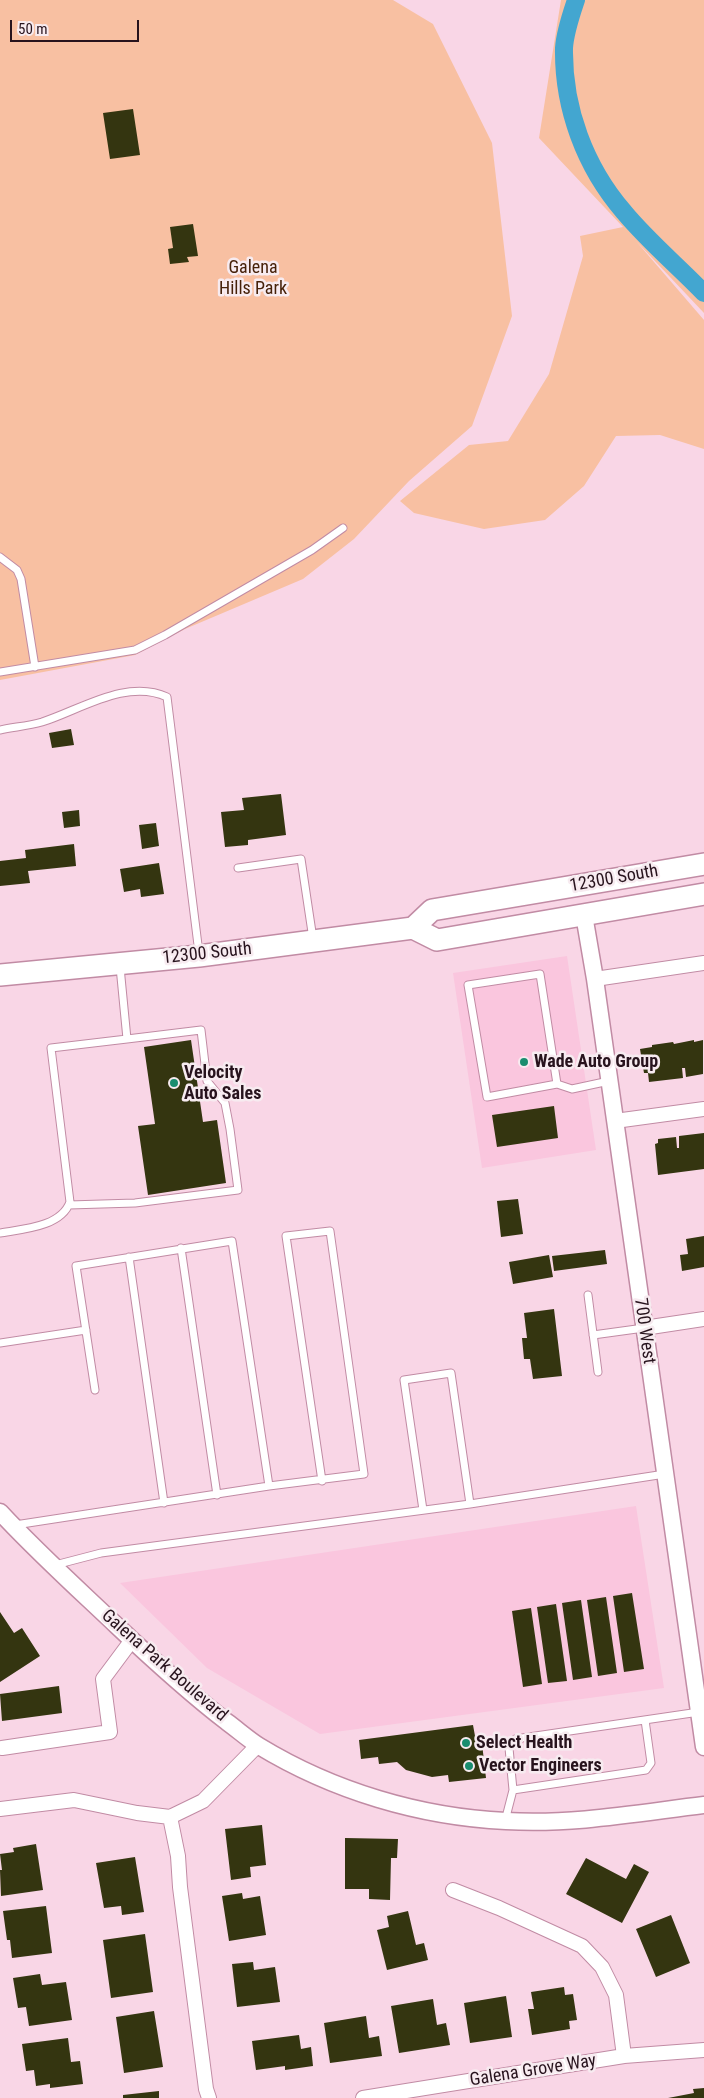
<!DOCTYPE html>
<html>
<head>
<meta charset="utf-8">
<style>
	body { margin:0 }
	#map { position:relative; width:704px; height:2098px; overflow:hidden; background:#f9d6e6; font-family:"Roboto Condensed",sans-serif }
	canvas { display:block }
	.scale { position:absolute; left:10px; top:20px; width:129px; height:22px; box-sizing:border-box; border:2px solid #27131d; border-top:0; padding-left:6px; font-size:15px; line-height:18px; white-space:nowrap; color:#27131d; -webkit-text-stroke:4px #f7ebf0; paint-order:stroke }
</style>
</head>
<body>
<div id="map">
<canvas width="704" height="2098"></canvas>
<div class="scale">50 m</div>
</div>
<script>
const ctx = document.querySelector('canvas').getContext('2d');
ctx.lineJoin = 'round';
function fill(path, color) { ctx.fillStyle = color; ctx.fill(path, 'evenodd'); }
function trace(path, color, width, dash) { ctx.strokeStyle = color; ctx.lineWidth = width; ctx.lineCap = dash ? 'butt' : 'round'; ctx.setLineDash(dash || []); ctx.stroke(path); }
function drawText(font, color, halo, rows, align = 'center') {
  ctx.font = font + ' "Roboto Condensed",sans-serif'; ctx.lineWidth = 5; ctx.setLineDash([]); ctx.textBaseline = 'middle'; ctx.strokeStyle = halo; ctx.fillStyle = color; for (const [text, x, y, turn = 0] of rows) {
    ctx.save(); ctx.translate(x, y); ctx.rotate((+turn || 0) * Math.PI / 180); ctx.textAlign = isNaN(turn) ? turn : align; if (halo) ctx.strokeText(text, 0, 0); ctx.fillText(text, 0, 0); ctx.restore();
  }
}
const built = new Path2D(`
	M567 956 596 1150 482 1168 453 973Z
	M636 1506 664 1688 320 1734 207 1668 120 1583Z`);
const green = new Path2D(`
	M0 0H393L433 24 492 143 512 316 472 426 409 481 354 539 303 579 185 629 135 655 0 680Z
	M561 0H704V313L636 241 704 320V449L660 435 616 436 584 486 545 520 484 529 414 513 400 501 469 445 508 441 549 374 583 256 580 236 623 227 539 138Z`);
const canal = new Path2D(`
	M576 0C571 15 565 32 564 48 563 108 585 167 624 212 648 241 678 266 704 293`);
const building = new Path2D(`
	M133 109 140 155 110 159 103 113Z
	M193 224 198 256 187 257 189 262 170 264 168 249 173 248 170 227Z
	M71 729 74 745 52 748 49 733Z
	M281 794 286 835 248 840V845L225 847 221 812 244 810 242 798Z
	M79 810 80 826 64 828 62 812Z
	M156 823 159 846 142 849 139 825Z
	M74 844 76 866 28 871 30 883 0 886V861L26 858 25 850Z
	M159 863 164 894 141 897 140 889 124 892 120 869Z
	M191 1040 203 1122 217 1120 226 1183 148 1195 138 1126 155 1124 144 1047Z
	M694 1040V1042L703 1040V1074L686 1077 685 1068H682L683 1078 649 1082 648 1073H644L640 1049 652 1047V1045L673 1042 674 1044Z
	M554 1106 558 1138 497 1147 492 1115Z
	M704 1133V1169L658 1175 655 1144 658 1143V1139L676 1137 677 1148H679V1136Z
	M518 1199 523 1234 501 1237 497 1201Z
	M704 1236V1267L682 1271 680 1255 688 1254 686 1239Z
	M605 1250 607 1264 554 1271 552 1256Z
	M549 1255 553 1277 513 1284 509 1262Z
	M554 1309 562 1376 533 1379 530 1359H524L522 1338H527L524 1313Z
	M632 1593 644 1669 624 1672 613 1596Z
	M606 1597 617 1673 598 1676 587 1600Z
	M581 1600 592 1677 573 1680 562 1603Z
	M556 1604 567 1681 548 1683 537 1607Z
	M531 1608 542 1684 523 1687 512 1611Z
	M0 1612 14 1633 22 1628 40 1656 0 1682Z
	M59 1686 62 1713 2 1721 0 1694Z
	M473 1725 475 1736 481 1735 486 1778 449 1782 448 1775 432 1777 406 1770 397 1762 379 1764 378 1757 361 1759 359 1740Z
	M262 1825 266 1865 250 1867 251 1877 231 1880 225 1829Z
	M345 1838 398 1839 397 1858H391L390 1900 369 1899V1889H345Z
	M36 1844 43 1890 1 1896 0 1870H2L0 1854 14 1852 13 1848Z
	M135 1857 144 1912 122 1915 121 1906 104 1908 96 1863Z
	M586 1858 626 1879 634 1864 649 1872 622 1923 566 1894Z
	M242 1893 243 1899 260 1896 266 1935 229 1941 222 1896Z
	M46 1906 52 1953 12 1958 10 1940H7L3 1911Z
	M408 1911 416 1945 424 1943 428 1960 387 1970 377 1930 389 1927 387 1916Z
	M671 1915 690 1963 656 1977 636 1929Z
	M145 1934 153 1992 111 1998 103 1940Z
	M253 1962 254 1970 275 1967 280 2002 237 2007 232 1964Z
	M40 1974 42 1985 66 1982 72 2020 29 2026 26 2007 18 2008 13 1978Z
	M564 1987 565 1995 573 1994 577 2020 569 2021 570 2029 532 2035 528 2009H534L531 1992Z
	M506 1996 512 2037 470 2043 464 2003Z
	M433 1999 437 2025 446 2023 450 2045 399 2053 391 2006Z
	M154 2011 163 2067 124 2073 116 2017Z
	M366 2016 369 2038 379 2036 382 2056 330 2063 324 2023Z
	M299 2035 301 2049 311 2047 313 2066 285 2070V2066L256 2070 252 2041Z
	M68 2038 71 2062 80 2061 83 2084 50 2088V2084L36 2086 34 2070 26 2071 22 2044Z
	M704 2088V2098H668L694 2093 693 2089Z
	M159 2091V2098H123V2095Z`);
const service = new Path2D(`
	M0 557 17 570 21 579 35 667
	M0 672 135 650 165 635 312 550 343 528
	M0 730C14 727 28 726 42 722 80 710 127 678 167 697L199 953
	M238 868 301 859 313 939
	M557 1084 487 1097 468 985 540 974 557 1084 572 1089 609 1081
	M69 1205 135 1203 238 1190 230 1129 225 1103 207 1081 201 1030 127 1039
	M0 1233C23 1229 61 1227 70 1202L51 1048 127 1039 120 967
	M181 1248 217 1495
	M129 1257 164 1503
	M588 1295 598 1372
	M593 1335 644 1328
	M0 1343 86 1330
	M95 1390 76 1266 232 1241 269 1486
	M423 1510 404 1380 451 1373 470 1504
	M15 1525 269 1486 364 1474 330 1231 286 1236 322 1481
	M55 1565 101 1553 470 1504 665 1474
	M513 1790 646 1770 651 1763 645 1720
	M505 1821 513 1790 509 1748 515 1739 699 1712`);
const minor = new Path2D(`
	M595 979 704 963
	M615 1121 704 1109
	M644 1328 704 1319
	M2 1748 110 1732 103 1679 132 1640
	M0 1809 74 1800 137 1813 170 1817 203 1801 258 1745
	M170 1817 178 1856 180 1887 206 2089 209 2098
	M453 1890 499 1908 582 1946 602 1967 616 1995 624 2056
	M363 2098 624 2056 704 2050`);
const tertiary = new Path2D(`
	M584 915 595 979 704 1747
	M0 1512C37 1552 77 1588 117 1626 152 1659 188 1692 227 1722 238 1730 248 1739 259 1746 333 1791 420 1817 506 1821 573 1825 638 1813 704 1805`);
const primary = new Path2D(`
	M413 928 432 910 704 864
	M0 975 199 956 413 928 437 940 704 894`);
const markers = [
	[524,1062,5,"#198d6f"],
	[174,1083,5,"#198d6f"],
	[466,1743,5,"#198d6f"],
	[469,1766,5,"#198d6f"]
];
const parkNames = [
	["Galena",253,268],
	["Hills Park",253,289]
];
const streetNames = [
	["12300 South",614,879,-10],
	["12300 South",207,954,-6],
	["700 West",644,1331,82],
	["Galena Park Boulevard",164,1666,41],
	["Galena Grove Way",533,2071,-9]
];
const poiNames = [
	["Wade Auto Group",534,1062],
	["Velocity",184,1073],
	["Auto Sales",184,1094],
	["Select Health",476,1743],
	["Vector Engineers",479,1766]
];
fill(built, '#fac6de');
fill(green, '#f8c0a2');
trace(canal, '#43a6d0', 18);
fill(building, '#343510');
trace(service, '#c18ba4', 9);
trace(minor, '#c18ba4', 16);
trace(tertiary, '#c18ba4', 19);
trace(primary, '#c18ba4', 24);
trace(service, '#fff', 7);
trace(minor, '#fff', 14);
trace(tertiary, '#fff', 16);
trace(primary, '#fff', 21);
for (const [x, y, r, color] of markers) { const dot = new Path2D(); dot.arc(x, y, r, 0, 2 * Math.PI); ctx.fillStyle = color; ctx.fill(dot); trace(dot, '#f7ebf0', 2); }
drawText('18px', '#462109', '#f7ebf0', parkNames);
drawText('18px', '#27131d', '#f7ebf0', streetNames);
drawText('bold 18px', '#27131d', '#f7ebf0', poiNames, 'left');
</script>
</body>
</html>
